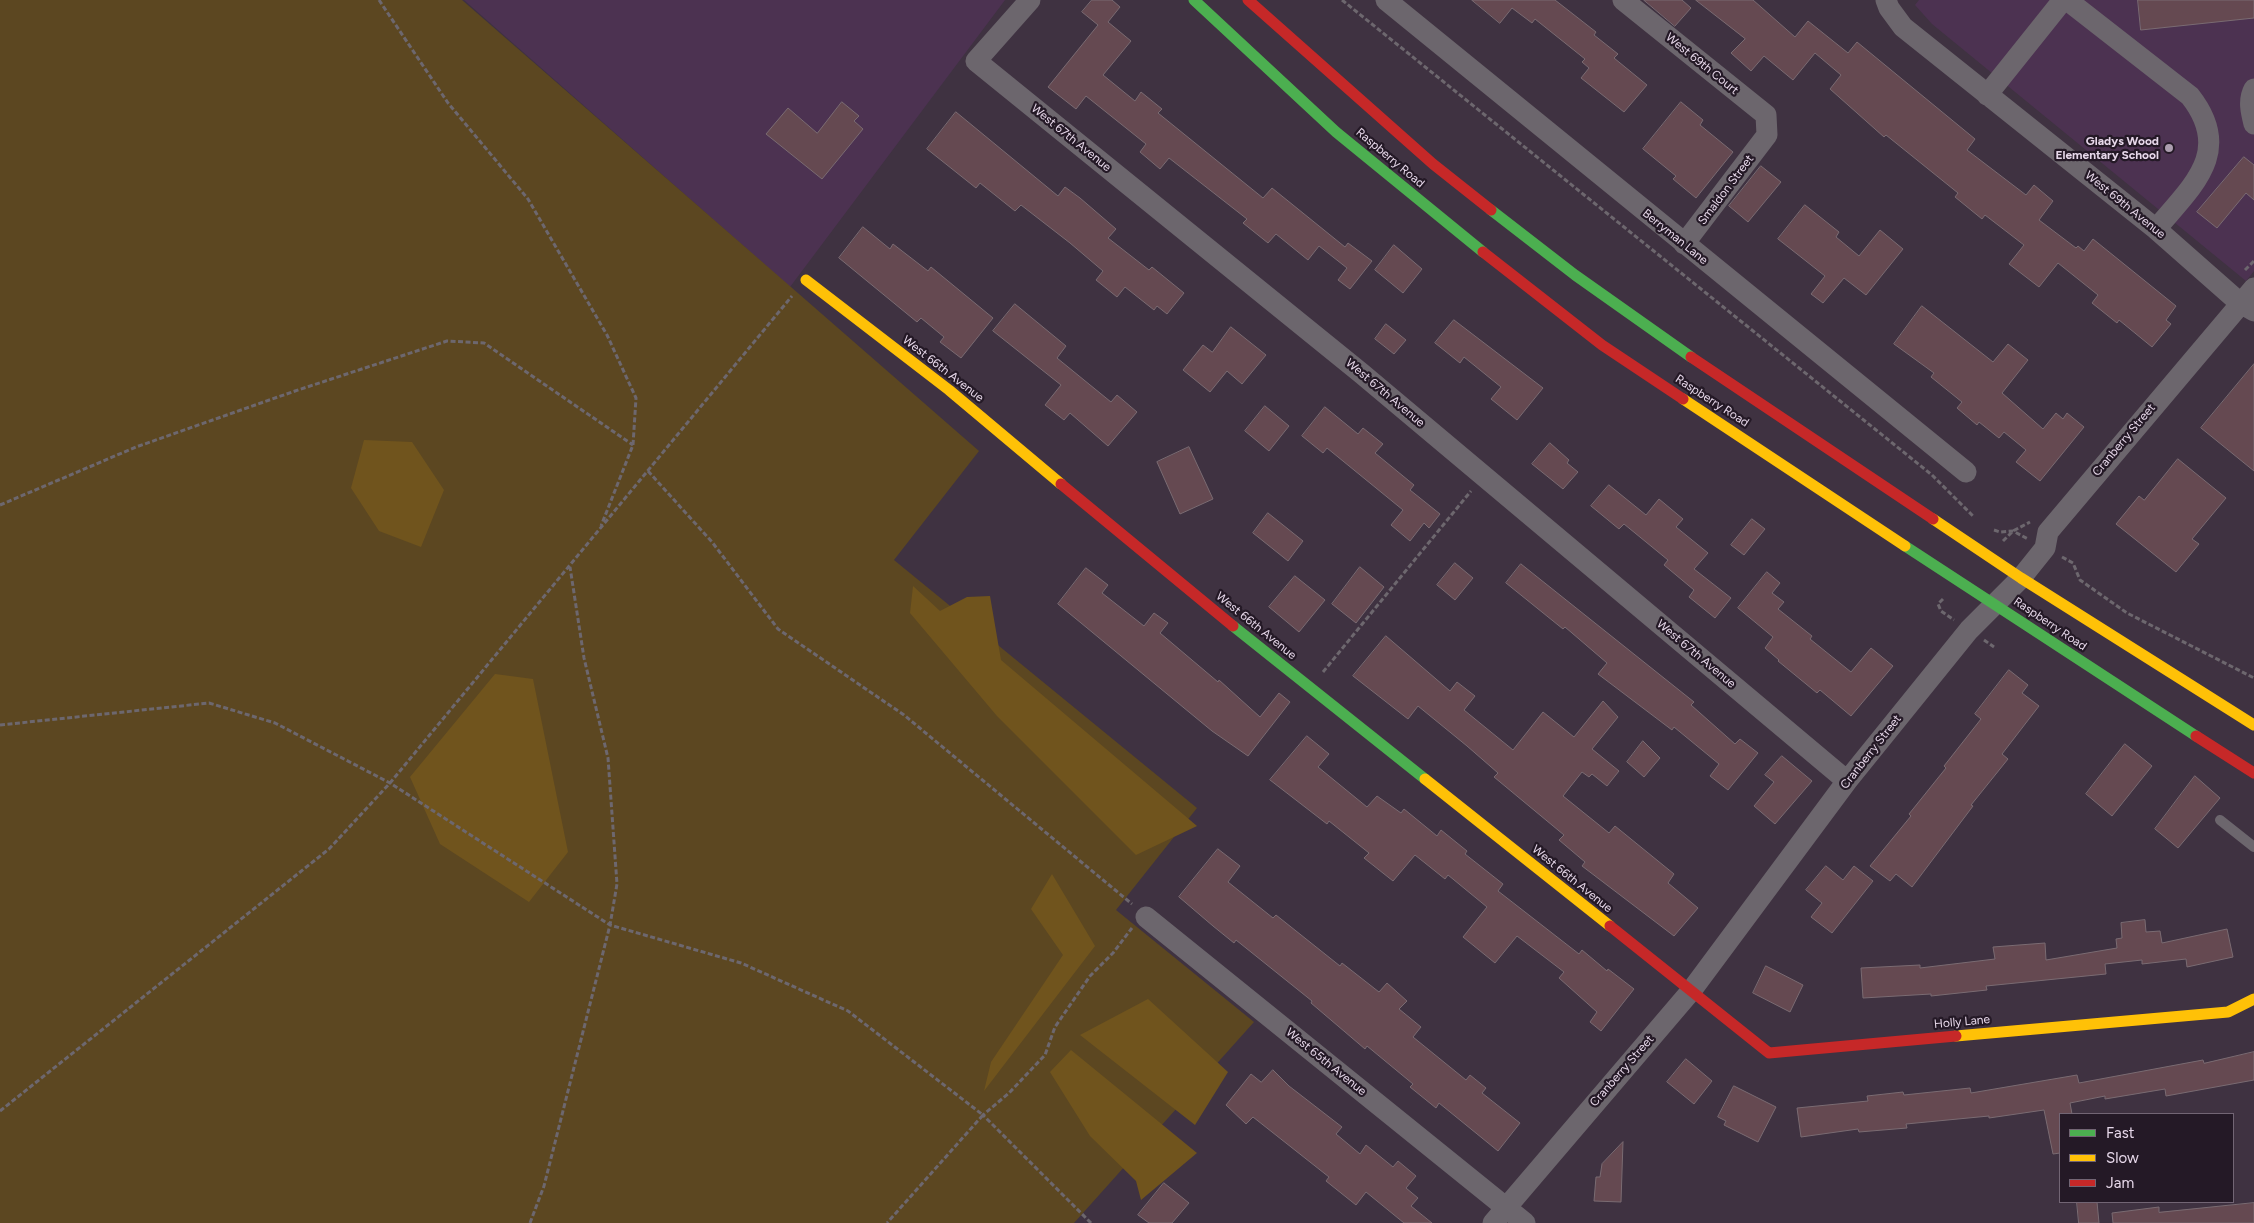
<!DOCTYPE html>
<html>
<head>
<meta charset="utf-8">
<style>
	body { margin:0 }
	#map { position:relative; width:2254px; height:1223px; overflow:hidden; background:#3f3241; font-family:Figtree,sans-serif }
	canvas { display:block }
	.legend { position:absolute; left:2059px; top:1113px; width:175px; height:90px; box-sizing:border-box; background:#241926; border:1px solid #726574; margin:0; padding:6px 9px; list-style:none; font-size:15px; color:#e7d8ea }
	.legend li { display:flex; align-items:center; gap:10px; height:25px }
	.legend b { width:25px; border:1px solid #726574 }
</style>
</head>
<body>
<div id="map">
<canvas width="2254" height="1223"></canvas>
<ul class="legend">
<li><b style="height:6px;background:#4caf50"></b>Fast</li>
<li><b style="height:6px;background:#ffc107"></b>Slow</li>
<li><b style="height:6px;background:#c62828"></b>Jam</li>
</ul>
</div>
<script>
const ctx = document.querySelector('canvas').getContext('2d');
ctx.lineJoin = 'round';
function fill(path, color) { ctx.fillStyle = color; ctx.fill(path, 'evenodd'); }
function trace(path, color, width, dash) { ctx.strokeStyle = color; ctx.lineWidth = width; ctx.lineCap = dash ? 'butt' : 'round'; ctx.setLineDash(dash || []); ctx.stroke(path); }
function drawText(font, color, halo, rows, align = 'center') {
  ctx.font = font + ' Figtree,sans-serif'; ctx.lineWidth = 4.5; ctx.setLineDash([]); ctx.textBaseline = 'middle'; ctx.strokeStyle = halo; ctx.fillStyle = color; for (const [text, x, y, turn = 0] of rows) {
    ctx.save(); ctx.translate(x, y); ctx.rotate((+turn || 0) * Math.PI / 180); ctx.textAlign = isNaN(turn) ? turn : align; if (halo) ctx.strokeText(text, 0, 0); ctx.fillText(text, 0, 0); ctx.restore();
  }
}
const built = new Path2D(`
	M464 0H1005L790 287Z
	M1919 0H2254V271L2246 281 1932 24 1915 5Z`);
const green = new Path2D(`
	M0 0H462L979 451 894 560 1197 808 1116 910 1254 1022 1074 1223H0Z`);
const forest = new Path2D(`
	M364 440 412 442 444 490 421 547 379 531 351 488Z
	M913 586 940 611 967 597 990 596 1001 660 1197 826 1136 855 997 716 910 613Z
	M495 674 533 679 568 852 529 902 440 844 410 777Z
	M1052 874 1095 946 984 1091 991 1062 1063 955 1031 909Z
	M1148 999 1228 1072 1195 1125 1080 1035Z
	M1071 1050 1197 1153 1141 1200 1136 1181 1090 1136 1050 1072Z`);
const building = new Path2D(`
	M1092 0H1112L1120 7 1108 22 1131 41 1103 75 1135 101 1141 92 1162 109 1158 113 1263 198 1272 188 1345 247 1348 243 1372 261 1350 289 1338 280 1347 268 1319 246 1308 260 1276 234 1268 243 1243 223 1247 219 1169 158 1160 169 1140 152 1146 144 1086 96 1076 109 1048 87 1098 25 1082 12Z
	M1472 0H1555L1596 32 1594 35 1618 54 1614 58 1647 85 1624 112 1581 78 1589 68 1582 62 1585 59 1535 19 1532 23 1512 8 1500 23Z
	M1644 0H1682L1691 8 1675 26Z
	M1696 0H1753L1795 37 1808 21 1848 53 1857 42 1975 139 1967 150 2026 195 2034 185 2053 201 2039 220 2076 248 2078 246 2084 251 2093 239 2176 306 2166 320 2171 324 2152 347 2119 320 2117 323 2092 303 2098 295 2058 263 2039 287 2009 264 2024 245 1985 215 1982 219 1955 197 1958 193 1886 135 1884 137 1830 89 1841 75 1815 53 1793 80 1764 56 1751 71 1731 53 1745 39Z
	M2138 0H2254V18L2141 30Z
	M842 102 859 116 854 121 863 129 822 179 766 134 788 108 817 133Z
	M1681 102 1703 120 1700 125 1733 152 1696 198 1673 179 1676 176 1643 149Z
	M956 112 1058 196 1065 187 1080 198 1116 229 1108 238 1149 270 1152 267 1184 293 1167 314 1157 306 1154 310 1125 287 1117 297 1096 280 1103 271 1070 243 1021 205 1015 211 980 183 976 188 927 149Z
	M2244 157 2254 165V200L2246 193 2217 228 2197 212Z
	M1761 166 1781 182 1748 222 1729 206Z
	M1805 205 1839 232 1836 237 1859 256 1880 230 1903 249 1866 295 1844 278 1823 303 1811 294 1825 276 1778 239Z
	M863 227 890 249 893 244 928 271 931 267 993 318 961 358 940 342 944 337 921 318 917 322 839 258Z
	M1394 245 1422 269 1403 293 1375 270Z
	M1015 304 1066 346 1057 358 1111 402 1117 395 1137 412 1108 446 1070 413 1064 420 1045 405 1061 385 993 331Z
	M1922 306 1993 362 2008 344 2028 360 2002 393 2043 429 2056 413 2063 419 2067 413 2084 427 2040 481 2016 462 2026 450 2004 432 1999 438 1979 422 1977 425 1957 408 1962 402 1931 377 1934 373 1894 344Z
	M1454 320 1543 388 1517 420 1491 399 1501 387 1464 357 1460 363 1435 343Z
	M1386 324 1406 340 1394 354 1375 339Z
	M1231 327 1266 355 1242 384 1227 371 1210 392 1183 370 1203 345 1212 352Z
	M2254 364V471L2201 428Z
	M1265 406 1289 426 1269 451 1245 431Z
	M1325 407 1358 434 1363 428 1383 444 1375 453 1414 485 1410 490 1440 514 1429 528 1424 523 1410 541 1391 525 1403 510 1327 448 1323 453 1302 436Z
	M1550 443 1569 460 1567 463 1578 472 1563 489 1532 464Z
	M1189 447 1213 499 1180 514 1157 462Z
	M2178 459 2226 498 2192 539 2199 544 2176 572 2116 524 2139 496 2144 500Z
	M1609 485 1646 515 1659 499 1683 519 1676 527 1708 553 1694 569 1731 598 1715 618 1689 597 1694 590 1664 565 1668 560 1624 524 1619 529 1591 506Z
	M1268 513 1303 541 1288 561 1253 533Z
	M1752 519 1765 529 1744 555 1731 545Z
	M1455 563 1473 578 1455 600 1437 585Z
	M1521 564 1694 702 1691 705 1735 744 1740 739 1758 753 1728 790 1710 776 1719 764 1674 727 1672 730 1598 674 1607 663 1565 627 1563 629 1506 583Z
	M1360 567 1384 587 1356 623 1332 604Z
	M1086 568 1108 585 1102 593 1144 626 1154 613 1168 623 1160 633 1218 682 1219 680 1260 717 1279 693 1290 702 1248 756 1212 731 1058 604Z
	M1767 572 1780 583 1772 593 1784 602 1778 609 1812 636 1810 639 1851 672 1871 648 1893 666 1851 716 1820 690 1817 693 1778 661 1779 660 1765 648 1773 637 1738 608Z
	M1295 576 1325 600 1299 632 1269 607Z
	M1386 636 1450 691 1457 682 1475 696 1464 710 1513 750 1543 712 1574 737 1603 701 1618 717 1592 749 1619 771 1607 786 1592 774 1589 777 1582 772 1563 796 1609 833 1615 826 1674 874 1668 883 1698 908 1674 936 1582 866 1585 862 1559 840 1564 835 1494 777 1498 773 1467 746 1418 706 1408 719 1353 676Z
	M2009 670 2028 685 2022 693 2039 706 2002 754 2008 759 1971 805 1973 806 1912 887 1896 874 1890 881 1870 866 1911 816 1909 814 1946 768 1944 766 1981 719 1975 714Z
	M1307 736 1329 754 1318 767 1367 807 1377 796 1401 813 1404 809 1437 836 1441 830 1467 851 1465 854 1503 884 1498 891 1579 954 1582 950 1607 971 1608 969 1634 989 1601 1031 1590 1022 1597 1012 1559 978 1564 972 1517 936 1495 963 1463 937 1487 907 1448 875 1445 879 1415 855 1393 881 1364 858 1369 853 1329 821 1327 824 1270 780Z
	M1643 741 1660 758 1644 777 1627 762Z
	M2125 744 2152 766 2112 816 2086 794Z
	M1782 756 1812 781 1775 824 1754 806 1774 782 1765 775Z
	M2195 776 2220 798 2178 848 2155 829Z
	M1218 849 1240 866 1228 882 1273 918 1276 915 1340 966 1342 963 1379 992 1387 983 1407 1001 1399 1009 1421 1027 1413 1037 1466 1080 1470 1075 1486 1088 1482 1093 1520 1123 1498 1151 1439 1103 1436 1108 1410 1087 1413 1084 1367 1046 1365 1049 1311 1003 1312 1001 1236 940 1234 943 1213 926 1179 897Z
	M1826 866 1843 880 1854 866 1873 881 1832 933 1811 917 1822 903 1806 890Z
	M2145 920 2146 932 2160 931 2162 943 2227 929 2233 957 2187 967 2186 959 2142 964V960L2105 964 2106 974 1986 986 1987 990 1931 996V994L1863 998 1861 968 1920 965V968L1995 959 1993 947 2045 943 2046 960 2117 948 2116 939 2122 938 2121 923Z
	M1766 966 1803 985 1790 1012 1753 993Z
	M2254 1052V1080L2166 1096 2165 1089 2105 1099V1096L2070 1103 2072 1114H2060V1153L2053 1154 2044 1110 1989 1118V1116L1906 1124 1907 1128 1859 1132 1858 1129 1801 1137 1797 1108 1868 1101 1867 1096 1903 1092 1904 1095 1970 1088 1971 1093 2077 1075 2079 1083 2203 1060 2204 1063Z
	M1686 1059 1712 1081 1694 1104 1667 1082Z
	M1273 1070 1289 1086 1342 1127 1336 1134 1360 1154 1366 1145 1393 1167 1398 1161 1416 1176 1406 1188 1418 1198 1411 1206 1432 1223H1404L1366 1192 1356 1205 1326 1181 1329 1177 1253 1117 1246 1124 1226 1105 1251 1074 1261 1082Z
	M1734 1086 1776 1107 1758 1142 1724 1125 1726 1121 1718 1117Z
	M1623 1142 1621 1202 1594 1201 1596 1177H1600L1602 1164Z
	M1164 1183 1189 1203 1172 1223H1149L1138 1215Z
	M2077 1202H2097L2099 1223H2079Z
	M2254 1203V1223H2113L2112 1213 2159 1207V1212Z`);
const path = new Path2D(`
	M379 0 448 103 528 199 607 335 636 398 633 445 601 526
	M1342 0 1932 475 1974 517
	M2245 270 2254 261
	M648 471 712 542 778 629 904 715 1132 904
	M0 505 136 447 295 391 447 341 484 343 633 445
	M1994 530 2000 532 2013 531 2028 539
	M2003 541 2013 531 2030 522
	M2062 557 2073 563 2080 580 2127 613 2254 678
	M1943 599 1938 604 1941 611 1954 620
	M1984 640 1994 647
	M1323 672 1471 491
	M0 725 209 703 275 723 390 783 610 925 741 963 848 1011 983 1115 887 1223
	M0 1111 329 849 390 783 792 296
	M530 1223 544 1186 610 925 617 884 608 758 584 658 570 567
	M1091 1223 983 1115 1009 1093 1045 1055 1055 1027 1090 976 1113 953 1132 928`);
const lane = new Path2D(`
	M2220 820 2254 847`);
const street = new Path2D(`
	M1030 0 976 61 1361 373 1847 781
	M1386 0 1966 472
	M1623 0 1766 115 1767 135 1684 244
	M1886 0 1889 8 1903 27 2156 229 2240 303 2254 311
	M2067 0 2190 96C2234 152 2192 186 2156 229
	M2254 89C2248 100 2251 112 2254 124
	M1987 95 2063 0
	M1146 917 1525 1223
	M1493 1223 1691 991 1847 781 1969 630 2021 578 2045 548 2048 532 2254 288`);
const fast = new Path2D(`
	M1194 0 1336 132 1483 252
	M1491 210 1575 275 1691 357
	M1905 546 2196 736
	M1233 626 1425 779`);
const slow = new Path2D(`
	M806 280 949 390 1061 484
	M1683 399 1905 546
	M1933 519 2021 578 2254 725
	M1425 779 1610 926
	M1956 1036 2228 1012 2254 999`);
const jam = new Path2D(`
	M1248 0 1433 164 1491 210
	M1483 252 1602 345 1683 399
	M1691 357 1933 519
	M1061 484 1233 626
	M2196 736 2254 773
	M1610 926 1769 1053 1956 1036`);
const markers = [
	[2169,148,5,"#ac9eaf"]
];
const streetNames = [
	["West 69th Court",1702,64,39],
	["West 67th Avenue",1071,138,39],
	["Raspberry Road",1390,158,40],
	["Smaldon Street",1726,190,-53],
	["West 69th Avenue",2125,205,39],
	["Berryman Lane",1675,237,39],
	["West 66th Avenue",943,369,38],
	["West 67th Avenue",1385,393,40],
	["Raspberry Road",1712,401,33],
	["Cranberry Street",2124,440,-50],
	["Raspberry Road",2050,624,34],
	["West 66th Avenue",1256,626,39],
	["West 67th Avenue",1696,654,40],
	["Cranberry Street",1871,752,-52],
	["West 66th Avenue",1572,879,39],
	["Holly Lane",1962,1022,-5],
	["West 65th Avenue",1326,1062,39],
	["Cranberry Street",1622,1071,-49]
];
const poiNames = [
	["Gladys Wood",2159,141],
	["Elementary School",2159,155]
];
fill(built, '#4c3251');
fill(green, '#5c4721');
fill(forest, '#70541d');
fill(building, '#654951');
trace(building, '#7a6b72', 1);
trace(path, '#6d676e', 3, [5, 2.5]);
trace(lane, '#6c666d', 10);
trace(street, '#6c666d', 21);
trace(fast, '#4caf50', 11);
trace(slow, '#ffc107', 11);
trace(jam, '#c62828', 11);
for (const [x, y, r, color] of markers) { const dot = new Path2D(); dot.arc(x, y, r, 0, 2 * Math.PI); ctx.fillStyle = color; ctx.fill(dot); trace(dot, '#241926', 2); }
drawText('12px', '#e7d8ea', '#241926', streetNames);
drawText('bold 12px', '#e7d8ea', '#241926', poiNames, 'right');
</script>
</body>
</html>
